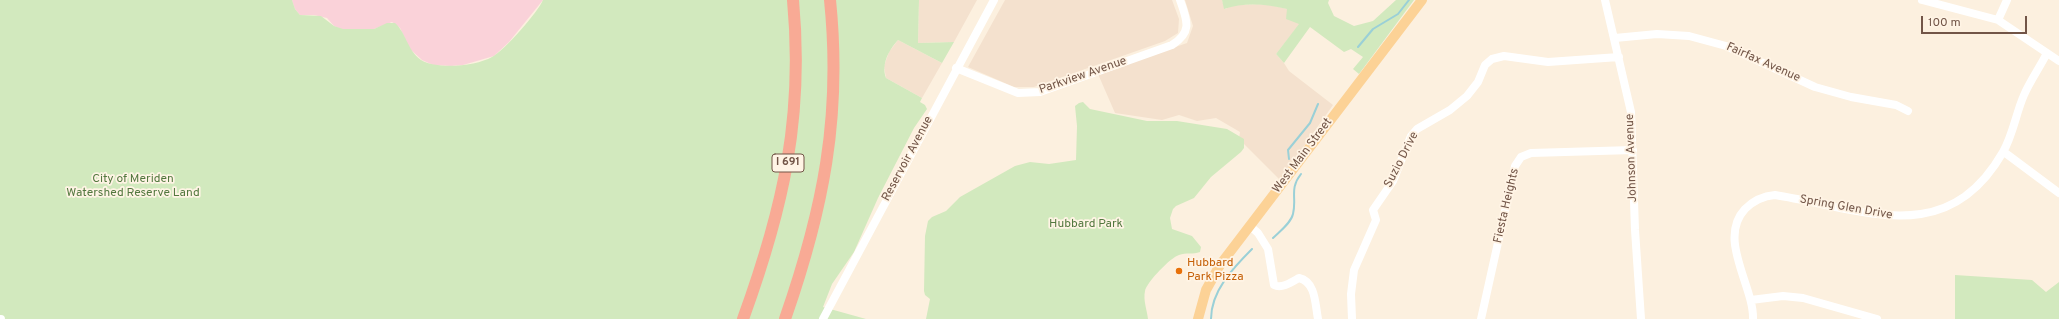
<!DOCTYPE html>
<html>
<head>
<meta charset="utf-8">
<style>
	body { margin:0 }
	#map { position:relative; width:2059px; height:319px; overflow:hidden; background:#fcf0df; font-family:Overpass,sans-serif }
	canvas { display:block }
	.scale { position:absolute; left:1921px; top:16px; width:106px; height:18px; box-sizing:border-box; border:2px solid #725547; border-top:0; padding-left:5px; font-size:12px; line-height:14px; white-space:nowrap; color:#725547; -webkit-text-stroke:3px #fff4e5; paint-order:stroke }
</style>
</head>
<body>
<div id="map">
<canvas width="2059" height="319"></canvas>
<div class="scale">100 m</div>
</div>
<script>
const ctx = document.querySelector('canvas').getContext('2d');
ctx.lineJoin = 'round';
function fill(path, color) { ctx.fillStyle = color; ctx.fill(path, 'evenodd'); }
function trace(path, color, width, dash) { ctx.strokeStyle = color; ctx.lineWidth = width; ctx.lineCap = dash ? 'butt' : 'round'; ctx.setLineDash(dash || []); ctx.stroke(path); }
function drawText(font, color, halo, rows, align = 'center') {
  ctx.font = font + ' Overpass,sans-serif'; ctx.lineWidth = 3.5; ctx.setLineDash([]); ctx.textBaseline = 'middle'; ctx.strokeStyle = halo; ctx.fillStyle = color; for (const [text, x, y, turn = 0] of rows) {
    ctx.save(); ctx.translate(x, y); ctx.rotate((+turn || 0) * Math.PI / 180); ctx.textAlign = isNaN(turn) ? turn : align; if (halo) ctx.strokeText(text, 0, 0); ctx.fillText(text, 0, 0); ctx.restore();
  }
}
const residential = new Path2D(`
	M919 0H977L954 42 918 43Z
	M1005 0H1172L1179 19 1178 33 1165 41 1034 87H1014L968 67Z
	M1185 0H1222L1225 9 1234 5 1267 4 1287 9 1300 24 1276 54 1284 63 1289 71 1333 105 1280 180 1239 139 1240 132 1216 118 1197 121 1179 115 1162 120 1115 113 1098 74 1187 43 1193 26Z
	M898 40 942 63 922 98 886 78 884 66 889 52Z`);
const medical = new Path2D(`
	M292 0H543L509 42 494 56 463 65 451 66 433 65 422 60 410 49 400 28 392 22 374 29H341L334 26 327 18 314 15H300L295 9Z`);
const green = new Path2D(`
	M0 0H292L295 9 300 15 321 16 334 26 343 29H374L387 23H395C407 34 407 50 421 60 438 70 476 66 492 57 504 51 538 12 543 0H919L918 43 954 42 942 63 898 40C889 50 881 64 886 78L922 98 920 102 925 105 927 109 914 128 878 198 854 252 832 284 823 307 866 319H0Z
	M1222 0H1329L1328 3 1334 16 1354 26 1373 21 1396 0H1414L1359 74 1353 69 1363 57 1351 49 1344 52 1310 27 1284 63 1276 54 1299 24 1286 19 1287 9C1267 4 1244 2 1224 9Z
	M1083 102 1090 109 1147 121H1177L1227 129 1244 139V148L1241 152 1211 177 1194 198 1176 206 1173 209 1170 218 1172 229 1192 236 1201 247 1200 252C1193 255 1186 252 1179 255 1171 257 1146 283 1145 291 1143 300 1147 310 1148 319H926L930 299 925 295 924 291 925 236 928 221 932 217 946 211 960 197 1015 166 1030 162 1049 164 1076 160 1077 126 1075 106 1079 103Z
	M1955 275 2032 280 2046 292 2059 282V319H1955Z`);
const stream = new Path2D(`
	M1358 47 1373 29 1398 14 1409 0
	M1289 159 1288 150 1310 123 1318 104
	M1273 238C1280 231 1291 223 1293 214 1297 198 1289 189 1301 174
	M1211 319C1211 291 1233 268 1252 249`);
const minor = new Path2D(`
	M1605 0 1631 112 1635 230 1641 319
	M1922 0 1998 20 2059 61
	M1998 20 2007 0
	M1615 38 1657 34 1689 36 1726 46 1815 87 1851 97 1896 105 1908 111
	M956 68 1018 93 1040 92 1172 45C1193 32 1187 20 1180 0
	M2004 152 2059 193
	M1250 226 1258 233 1268 249 1274 285C1282 289 1292 282 1299 278 1316 282 1315 304 1318 319
	M1751 300 1783 296 1803 298 1877 319
	M0 319H1
	M823 319 994 0
	M1352 319 1351 294 1354 270 1376 220 1373 210 1393 181 1411 136 1417 129 1450 110 1467 96 1478 82 1485 65 1492 59 1504 56 1548 62 1619 57
	M1481 319 1515 166 1521 157 1531 153 1633 150
	M1753 319C1754 286 1717 239 1745 209 1753 201 1763 196 1775 195 1863 209 1947 250 2003 152 2013 135 2016 113 2024 95 2030 81 2040 67 2047 53`);
const major = new Path2D(`
	M1198 319 1206 290 1220 265 1422 0`);
const highway = new Path2D(`
	M743 319C783 209 804 118 793 0
	M785 319C823 210 842 117 830 0`);
const markers = [
	[1179,271,4,"#e8710a"]
];
const shields = [
	[788,163,32]
];
const shieldNames = [
	["I 691",788,163]
];
const streetNames = [
	["Fairfax Avenue",1763,63,24],
	["Parkview Avenue",1083,76,-19],
	["West Main Street",1303,156,-53],
	["Johnson Avenue",1632,158,-92],
	["Reservoir Avenue",908,159,-62],
	["Suzio Drive",1402,160,-63],
	["Fiesta Heights",1507,206,-77],
	["Spring Glen Drive",1846,208,10]
];
const parkNames = [
	["City of Meriden",133,180],
	["Watershed Reserve Land",133,194],
	["Hubbard Park",1086,225]
];
const foodNames = [
	["Hubbard",1187,264],
	["Park Pizza",1187,278]
];
fill(residential, '#f4e1ce');
fill(medical, '#fad2d9');
fill(green, '#d2e9be');
trace(stream, '#9ad0d7', 2);
trace(minor, '#fff', 8);
trace(major, '#fcd296', 10);
trace(highway, '#f8aa95', 12);
for (const [x, y, r, color] of markers) { const dot = new Path2D(); dot.arc(x, y, r, 0, 2 * Math.PI); ctx.fillStyle = color; ctx.fill(dot); trace(dot, '#fff4e5', 1.5); }
for (const [x, y, w] of shields) { const box = new Path2D(); box.roundRect(x - w / 2, y - 9, w, 18, 3); ctx.fillStyle = '#fff4e5'; ctx.fill(box); trace(box, '#725547', 1); }
drawText('bold 11px', '#725547', null, shieldNames);
drawText('12px', '#725547', '#fff4e5', streetNames);
drawText('12px', '#53783f', '#fff4e5', parkNames);
drawText('12px', '#c56008', '#fff4e5', foodNames, 'left');
</script>
</body>
</html>
